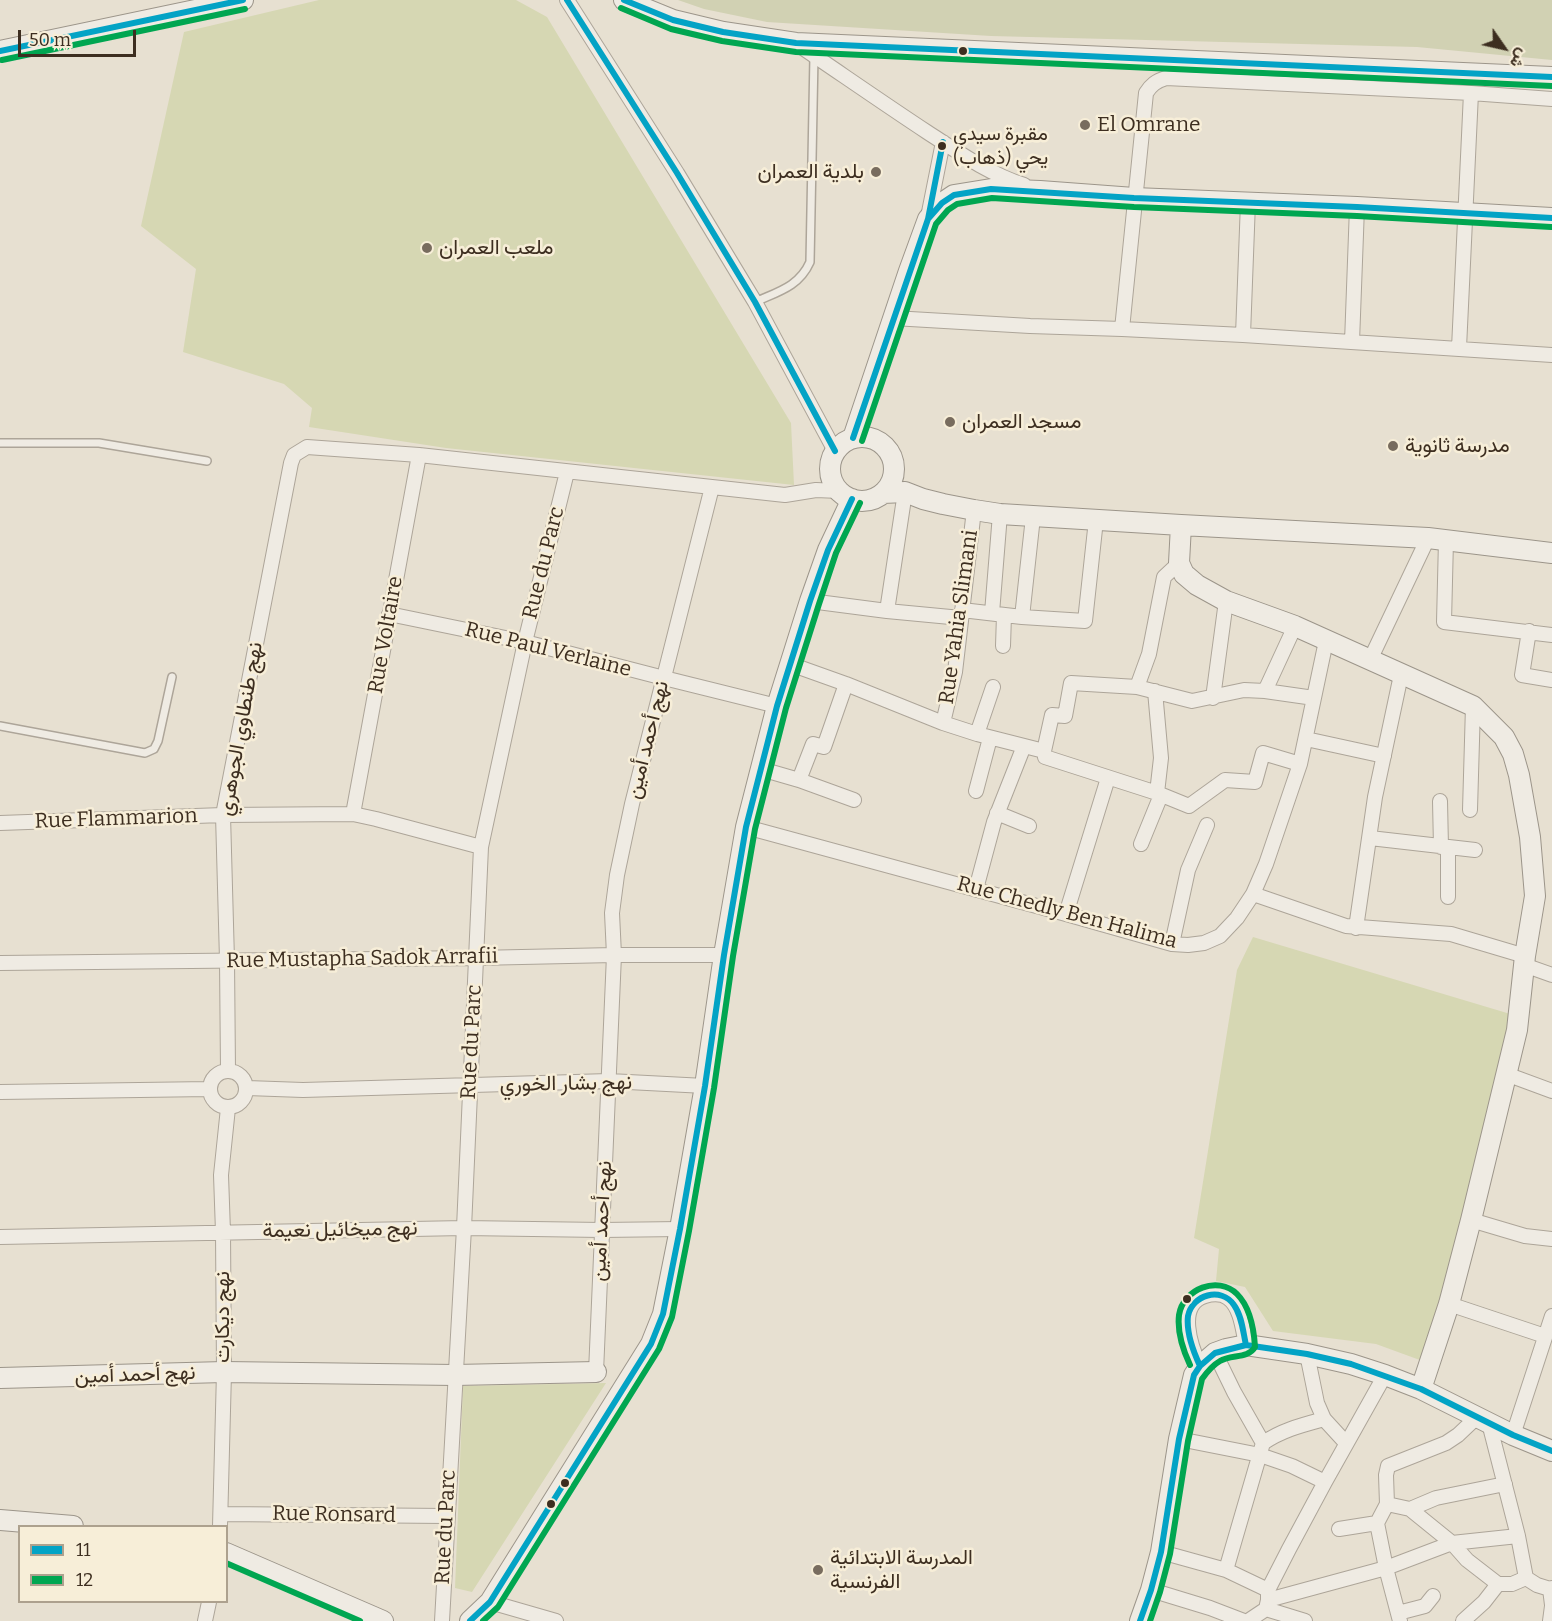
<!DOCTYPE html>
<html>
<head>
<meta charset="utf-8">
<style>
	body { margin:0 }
	#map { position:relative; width:1552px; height:1621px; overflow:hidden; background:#e7e0d1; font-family:Bitter,Vazirmatn,serif }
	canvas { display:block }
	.legend { position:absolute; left:18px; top:1525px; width:210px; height:78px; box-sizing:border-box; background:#f7eed8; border:2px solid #ada18e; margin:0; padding:8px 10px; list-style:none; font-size:18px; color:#3d2e20 }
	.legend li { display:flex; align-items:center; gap:12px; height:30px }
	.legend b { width:30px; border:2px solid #ada18e }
	.north { position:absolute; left:1474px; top:18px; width:60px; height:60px; -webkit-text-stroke:4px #f7eed8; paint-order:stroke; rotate:124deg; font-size:16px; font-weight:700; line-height:24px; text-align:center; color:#3d2e20 }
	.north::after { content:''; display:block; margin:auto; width:21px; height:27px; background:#3d2e20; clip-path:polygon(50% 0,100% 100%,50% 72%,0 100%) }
	.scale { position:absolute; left:18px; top:30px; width:118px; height:27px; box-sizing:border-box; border:3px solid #3d2e20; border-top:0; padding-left:8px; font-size:18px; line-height:21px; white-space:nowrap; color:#3d2e20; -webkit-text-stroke:4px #f7eed8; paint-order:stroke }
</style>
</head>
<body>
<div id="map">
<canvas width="1552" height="1621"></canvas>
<ul class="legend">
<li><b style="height:8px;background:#03a3c5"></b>11</li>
<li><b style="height:8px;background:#00a651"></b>12</li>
</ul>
<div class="north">ش</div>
<div class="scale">50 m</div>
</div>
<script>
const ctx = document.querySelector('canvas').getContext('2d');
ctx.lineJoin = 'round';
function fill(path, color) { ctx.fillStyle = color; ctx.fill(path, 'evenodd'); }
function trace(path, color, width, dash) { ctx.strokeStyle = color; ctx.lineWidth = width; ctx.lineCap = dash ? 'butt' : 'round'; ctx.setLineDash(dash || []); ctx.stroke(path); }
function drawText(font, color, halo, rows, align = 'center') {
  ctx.font = font + ' Bitter,Vazirmatn,serif'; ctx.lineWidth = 5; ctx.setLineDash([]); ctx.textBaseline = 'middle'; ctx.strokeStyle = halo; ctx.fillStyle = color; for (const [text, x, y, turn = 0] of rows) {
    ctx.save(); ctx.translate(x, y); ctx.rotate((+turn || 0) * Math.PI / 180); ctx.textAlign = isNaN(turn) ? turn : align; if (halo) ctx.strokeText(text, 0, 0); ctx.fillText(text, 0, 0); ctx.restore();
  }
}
const green = new Path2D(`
	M319 0H516L547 17 791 423 794 485 446 448 309 427 312 408 284 384 183 352 196 269 141 226 184 32Z
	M1253 937 1517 1016 1428 1363 1376 1344 1273 1331 1245 1287 1216 1281 1219 1249 1194 1238 1237 970Z
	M606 1383 472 1592 455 1588 463 1386Z`);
const cemetery = new Path2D(`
	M678 0H1552V60L1417 47 991 36 767 22 704 9Z`);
const lane = new Path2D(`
	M755 302C777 292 799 287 810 262L814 56
	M0 443H99L207 461
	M0 726 145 753 154 749 158 741 172 677`);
const street = new Path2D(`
	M567 0 677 173 755 302 835 451
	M797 44C840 73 883 103 927 132 958 152 989 174 1024 185
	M928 217 943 142
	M893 318 1030 326 1122 329 1243 335 1552 355
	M1122 329 1146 93C1151 85 1156 81 1166 78L1471 93 1552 99
	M1243 335 1248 202
	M1352 342 1357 207
	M1459 348 1471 93
	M1446 540 1444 622 1552 635
	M810 601 887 611 961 618
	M962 610 1022 617 1085 621 1096 520
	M887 611 905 492
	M992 613 1000 514
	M389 614 525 642 664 678 777 706
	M1022 617 1033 517
	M1529 631 1522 675 1552 680
	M1003 646 1004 615
	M1370 660 1428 538
	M790 664 846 684 943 723 977 734 1044 751
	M1137 687 1149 654 1164 577 1179 563
	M1155 691 1161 758 1157 793
	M1265 691 1295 626
	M1213 698 1226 601
	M943 723 955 672 974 510
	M977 734 993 687
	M1306 739 1384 756
	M1300 764 1263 753 1255 782 1225 780 1189 806 1157 793 1045 757 1044 751 1052 715 1065 716 1071 683 1137 687 1192 701 1244 690 1265 691 1314 698
	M761 769 799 780 854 800
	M799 780 813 744 824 747 846 684
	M976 791 990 738
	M1440 801 1441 847
	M1470 810 1473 706
	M997 813 1029 826
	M353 814 419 455
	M0 823 223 815 353 814 376 819 481 847
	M746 827 1066 914 1172 944 1188 945 1204 943 1220 936 1237 918 1253 894 1266 864 1300 764 1326 641
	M1370 838 1475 850
	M1141 844 1161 795
	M976 889 994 822 1024 746
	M1253 894 1346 926 1451 934 1525 956
	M1448 897V847
	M1066 914 1108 778
	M1356 928 1375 797 1401 675
	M1172 944 1188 870 1207 825
	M0 963 476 958 614 955H724
	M1524 965 1552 975
	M210 1089a18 18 0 1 1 36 0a18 18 0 1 1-36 0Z
	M228 1071 227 960 223 815 291 463 294 455 307 447 419 455 785 495 816 490 839 491
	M1506 1074 1552 1091
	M247 1088 303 1090 609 1081 705 1086
	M0 1092 209 1089
	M1471 1220 1525 1236 1552 1239
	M0 1237 464 1228 602 1230 680 1229
	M1449 1304 1545 1336
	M1215 1353 1234 1392 1263 1443
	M1307 1354 1317 1403 1324 1419 1346 1443
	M1200 1366C1191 1347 1176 1304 1205 1296 1212 1294 1221 1293 1228 1298 1241 1307 1243 1331 1246 1345
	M596 1372 614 955 612 913 617 875 632 804 712 487
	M1489 1423 1518 1536 1526 1578 1537 1585 1550 1589
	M1513 1435 1552 1316
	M1179 1439 1260 1455 1292 1466 1325 1482
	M1387 1504 1386 1475 1388 1466 1446 1443 1458 1435 1477 1417
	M1410 1509 1436 1498 1505 1484
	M221 1514 446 1516
	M220 1526 224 1372 223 1232 221 1175 228 1108
	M1339 1529 1377 1523
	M1161 1552 1226 1570 1268 1590
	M1226 1570 1263 1443C1282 1430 1302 1425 1324 1419
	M1552 1588 1550 1589 1552 1605
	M1151 1590 1210 1608 1244 1621
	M1268 1600 1386 1568 1452 1543 1518 1536
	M490 1602 556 1621
	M1266 1609 1305 1621
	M1398 1613 1425 1606 1433 1596
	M205 1621 209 1602
	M442 1621 464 1228 481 847 525 642 567 472
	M1248 1621 1266 1609 1268 1600V1590L1289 1549 1325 1482 1385 1375
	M1400 1621 1386 1568 1377 1523 1387 1504 1410 1509 1452 1543 1467 1560 1498 1584H1512L1526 1578
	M1463 1621 1484 1602 1498 1584
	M1550 1621 1552 1606`);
const secondary = new Path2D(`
	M624 0 673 20 723 32 796 43 1552 77
	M0 51 243 0
	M830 469a32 32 0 1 1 64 0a32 32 0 1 1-64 0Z
	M853 438 909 271 928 219 942 203 954 195 991 189 1040 191 1134 198 1357 207 1552 218
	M883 493 905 492 923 499 943 504 974 510 1000 514 1181 525 1428 538 1552 553
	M1181 525 1179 563 1184 574 1197 585 1226 601 1295 626 1473 706 1504 737 1513 754 1519 775 1530 837 1535 896 1525 956 1517 1030 1471 1220 1449 1304 1421 1389
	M0 1378 224 1372 455 1375 596 1372
	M0 1520 73 1526
	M226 1553 383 1621
	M470 1621 490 1602 651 1344 663 1314 680 1229 705 1086 724 955 746 827 777 706 810 601 828 550 852 499
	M1140 1621 1151 1590 1161 1552 1179 1439 1194 1375 1200 1366 1215 1353 1226 1349 1246 1345 1307 1354 1351 1364 1385 1375 1421 1389 1513 1435 1552 1451`);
const bus1 = new Path2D(`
	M567 0 677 173 755 302 835 451
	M624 0 673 20 723 32 796 43 1552 77
	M0 51 243 0
	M928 219 943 142
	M853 438 928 219 942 203 954 195 991 189 1134 198 1357 207 1552 218
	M1200 1366C1193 1351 1186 1333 1188 1316 1192 1295 1221 1286 1234 1305 1242 1316 1243 1332 1246 1345
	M470 1621 490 1602 651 1344 663 1314 680 1229 705 1086 724 955 746 827 777 706 810 601 828 550 852 499
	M1140 1621 1151 1590 1161 1552 1179 1439 1194 1375 1200 1366 1215 1353 1246 1345 1307 1354 1351 1364 1421 1389 1513 1435 1552 1451`);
const bus2 = new Path2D(`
	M621 8 671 29 722 41 796 52 1552 86
	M2 60 245 9
	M862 441 936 224 948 210 957 204 992 198 1134 207 1357 216 1551 227
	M226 1563 360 1621
	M483 1621 498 1607 659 1349 672 1317 689 1231 714 1088 733 956 755 829 786 708 819 604 836 553 860 503
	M1150 1621 1160 1592 1170 1554 1188 1441 1202 1379C1207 1372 1213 1365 1220 1361 1231 1354 1248 1359 1255 1347 1254 1330 1250 1307 1237 1294 1218 1275 1183 1289 1179 1315 1177 1332 1183 1350 1190 1365`);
const markers = [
	[963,51,5,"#3d2e20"],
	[1085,125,6,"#786c5e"],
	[942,146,5,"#3d2e20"],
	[876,172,6,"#786c5e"],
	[427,248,6,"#786c5e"],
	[950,422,6,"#786c5e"],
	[1393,446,6,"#786c5e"],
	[1187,1299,5,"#3d2e20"],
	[565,1483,5,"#3d2e20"],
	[551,1504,5,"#3d2e20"],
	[818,1570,6,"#786c5e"]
];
const busNames = [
	["مقبرة سيدي",953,134],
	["يحي (ذهاب)",953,158]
];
const poiNames = [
	["El Omrane",1097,125],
	["بلدية العمران",864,172,"right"],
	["ملعب العمران",439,248],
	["مسجد العمران",962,422],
	["مدرسة ثانوية",1405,446],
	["المدرسة الابتدائية",830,1558],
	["الفرنسية",830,1582]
];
const streetNames = [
	["Rue du Parc",544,563,-76],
	["Rue Yahia Slimani",959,617,-82],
	["Rue Voltaire",386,635,-80],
	["Rue Paul Verlaine",548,650,14],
	["نهج طنطاوي الجوهري",241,729,-80],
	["نهج أحمد أمين",648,740,-76],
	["Rue Flammarion",116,819,-2],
	["Rue Chedly Ben Halima",1067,913,15],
	["Rue Mustapha Sadok Arrafii",362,959,-1],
	["Rue du Parc",472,1042,-87],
	["نهج بشار الخوري",566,1084,-1],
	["نهج أحمد أمين",602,1221,-87],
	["نهج ميخائيل نعيمة",340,1230,-1],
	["نهج ديكارت",223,1317,-90],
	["نهج أحمد أمين",135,1375,-2],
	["Rue Ronsard",334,1515,1],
	["Rue du Parc",446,1527,-87]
];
fill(green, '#d6d7b3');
fill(cemetery, '#d1d1b3');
trace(lane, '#ada599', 10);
trace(street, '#ada599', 16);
trace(secondary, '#9c958a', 22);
trace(lane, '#efebe3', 7);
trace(street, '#efebe3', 14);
trace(secondary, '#efebe3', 20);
trace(bus1, '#03a3c5', 6);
trace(bus2, '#00a651', 6);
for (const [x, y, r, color] of markers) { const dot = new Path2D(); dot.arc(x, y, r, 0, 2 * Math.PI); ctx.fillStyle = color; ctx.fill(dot); trace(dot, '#f7eed8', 2); }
drawText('20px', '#3d2e20', '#f7eed8', busNames, 'left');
drawText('21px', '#3d2e20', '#f7eed8', poiNames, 'left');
drawText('21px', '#3d2e20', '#f7eed8', streetNames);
</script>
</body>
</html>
